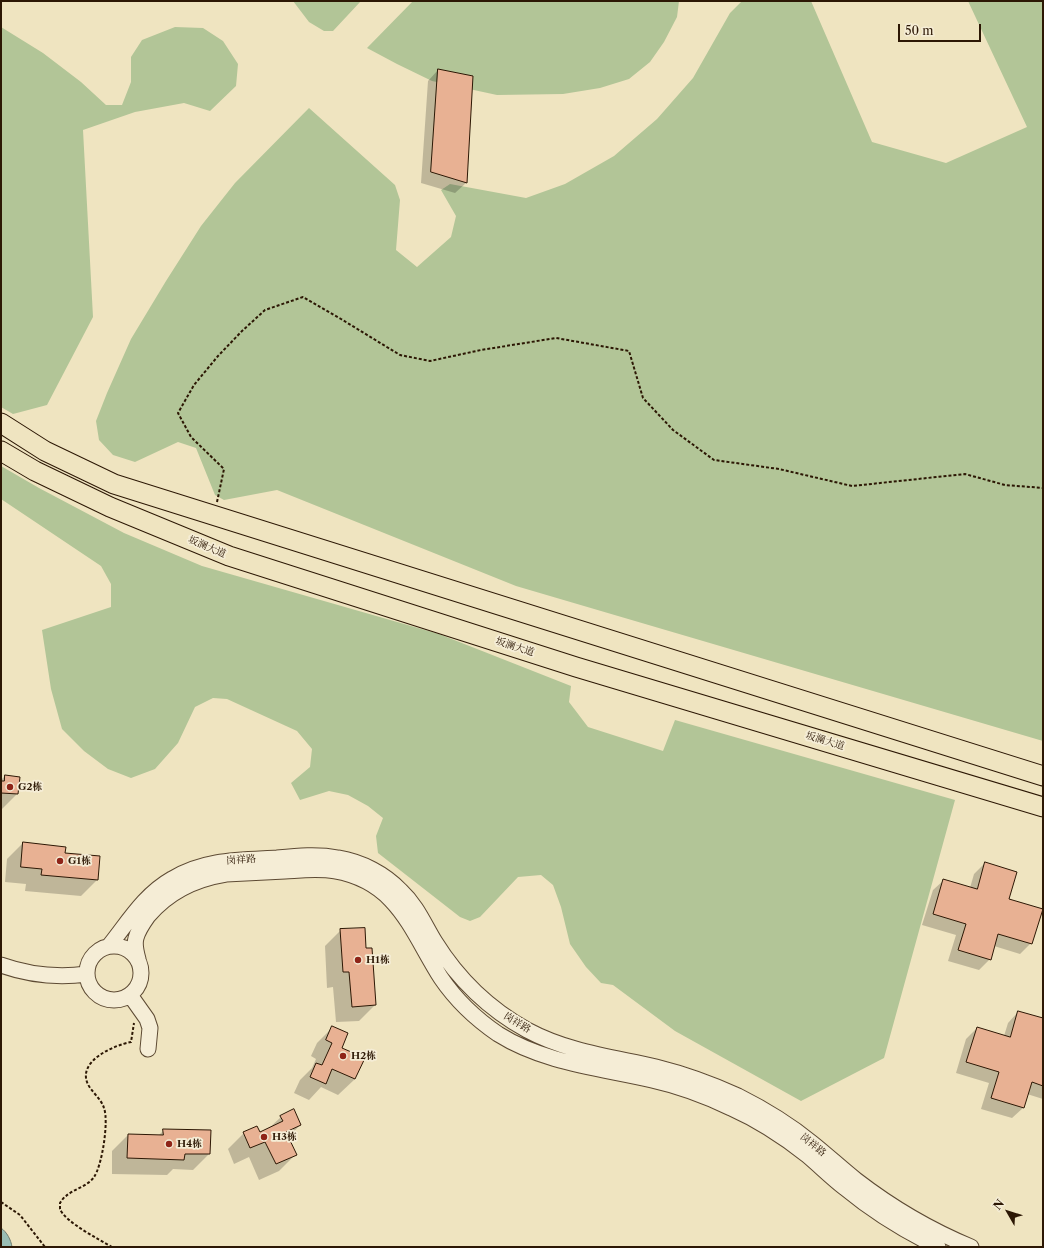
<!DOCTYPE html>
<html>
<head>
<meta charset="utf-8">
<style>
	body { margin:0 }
	#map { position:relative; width:1044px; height:1248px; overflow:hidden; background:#efe4c0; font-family:"Libre Caslon Text",serif }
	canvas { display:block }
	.frame { position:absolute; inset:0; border:2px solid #2c1704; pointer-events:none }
	.north { position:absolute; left:988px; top:1192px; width:40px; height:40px; -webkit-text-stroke:3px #f5edd6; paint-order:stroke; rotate:309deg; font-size:11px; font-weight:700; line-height:16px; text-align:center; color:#2c1704 }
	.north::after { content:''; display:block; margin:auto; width:14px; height:18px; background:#2c1704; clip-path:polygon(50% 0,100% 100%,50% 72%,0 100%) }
	.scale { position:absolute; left:898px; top:24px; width:83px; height:18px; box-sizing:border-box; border:2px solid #2c1704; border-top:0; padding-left:5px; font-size:12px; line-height:14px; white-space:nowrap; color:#2c1704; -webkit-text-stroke:3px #f5edd6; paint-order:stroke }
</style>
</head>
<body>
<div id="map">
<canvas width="1044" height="1248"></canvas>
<div class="frame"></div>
<div class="north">N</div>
<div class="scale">50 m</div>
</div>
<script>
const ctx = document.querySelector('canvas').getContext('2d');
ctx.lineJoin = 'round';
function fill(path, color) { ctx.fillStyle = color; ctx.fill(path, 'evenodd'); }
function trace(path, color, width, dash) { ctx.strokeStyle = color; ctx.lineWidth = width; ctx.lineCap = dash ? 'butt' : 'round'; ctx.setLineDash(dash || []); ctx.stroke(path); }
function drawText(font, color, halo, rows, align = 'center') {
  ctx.font = font + ' "Libre Caslon Text","Noto Serif SC",serif'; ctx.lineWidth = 3.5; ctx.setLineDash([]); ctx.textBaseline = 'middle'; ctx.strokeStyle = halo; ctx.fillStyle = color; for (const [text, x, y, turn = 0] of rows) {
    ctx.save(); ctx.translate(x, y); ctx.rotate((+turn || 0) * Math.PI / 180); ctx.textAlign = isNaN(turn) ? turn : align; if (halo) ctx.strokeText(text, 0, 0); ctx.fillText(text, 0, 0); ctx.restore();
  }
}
const green = new Path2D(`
	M293 1H361L333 31H324L309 22Z
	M413 1H679L677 17 664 42 650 62 629 79 600 88 563 94 497 95 432 81 397 64 367 48Z
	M742 1H811L872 142 946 163 1027 127 968 1H1043V741L516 586 277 490 224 500 215 495 196 448 178 442 135 462 113 455 99 440 96 421 107 393 131 339 166 281 201 226 235 183 309 108 395 185 400 200 396 250 417 267 451 237 456 216 441 190 450 184 526 198 565 184 614 156 657 119 693 78 730 13Z
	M1 27 43 53 81 82 106 105H122L131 82V57L142 40 175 27 203 28 223 41 238 64 236 86 210 111 184 103 135 112 83 130 93 317 47 405 13 414 1 407Z
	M1 466 39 488 124 533 202 566 439 634 571 686 569 702 588 727 663 751 675 720 955 800 884 1058 801 1101 675 1031 613 985 601 983 586 967 570 944 561 907 553 885 541 875 518 877 480 917 470 921 460 917 378 853 376 836 383 818 368 806 348 795 329 791 300 800 291 783 310 767 312 749 297 731 227 699 213 698 195 707 178 743 155 769 131 778 108 769 84 751 62 729 51 689 42 630 111 607V584L101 566 1 499Z`);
const water = new Path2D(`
	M1 1228C7 1232 11 1240 12 1247H1Z`);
const shadow = new Path2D(`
	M438 70 472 77 466 183 455 193 421 183 428 81Z
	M5 776 19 778 17 794 1 810V780Z
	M23 843 64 854 99 857 97 880 81 896 25 891 26 884 5 882 7 859Z
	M985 863 1031 943 1020 954 994 946 990 959 979 970 948 961 956 935 922 925 933 890 944 880 970 888 974 874Z
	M341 930 365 950 375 1005 359 1021 336 1022 333 987 327 988 325 946Z
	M1018 1012 1043 1019V1099L1027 1094 1023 1108 1012 1118 981 1109 989 1083 956 1073 966 1039 977 1028 1004 1036 1008 1023Z
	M333 1027 355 1079 338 1095 321 1087 309 1100 294 1093 300 1080 312 1068 316 1059 311 1056 317 1043Z
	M281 1117 300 1125 288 1138 295 1155 279 1171 259 1180 249 1157 234 1164 228 1149 244 1133H259L268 1129Z
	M164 1130 209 1154 193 1170 173 1169 167 1175 112 1174V1151L128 1135 158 1136Z`);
const building = new Path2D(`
	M438 69 473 76 467 183 431 172Z
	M5 775 20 777 18 794 1 793V781H4Z
	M23 842 66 847 65 853 100 856 98 880 41 875 42 869 21 867Z
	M985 862 1017 872 1009 899 1043 909 1032 944 998 934 991 960 958 950 966 924 933 914 943 879 977 889Z
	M365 928 366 948H372L376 1005 352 1007 349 972H343L340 929Z
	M1018 1011 1043 1018V1086L1032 1082 1024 1108 991 1098 999 1072 966 1062 977 1027 1010 1037Z
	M332 1026 348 1033 342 1048 365 1058 355 1079 332 1069 326 1084 310 1077 316 1063 322 1065 332 1043 326 1040Z
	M294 1109 301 1125 286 1132 297 1155 276 1164 265 1142 250 1148 243 1132 257 1126 260 1132 283 1121 280 1116Z
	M163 1129 211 1130 210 1154H185L184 1160 127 1158 128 1134 163 1135Z`);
const path = new Path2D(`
	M217 502 224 469 191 437 178 413 194 385 218 356 242 331 265 310 303 297 341 319 400 355 430 361 481 350 556 338 629 351 643 398 673 430 714 460 779 469 852 486 965 474 1005 485 1043 488
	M1 1202 20 1215 45 1247
	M112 1247C100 1240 65 1222 60 1209 60 1208 60 1203 60 1203 62 1200 64 1197 66 1196 74 1189 88 1186 94 1177 102 1166 109 1121 104 1108 101 1098 90 1091 87 1082 79 1060 115 1045 131 1042L134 1023`);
const minor = new Path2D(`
	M109 946C129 921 144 895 172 879 204 859 241 860 277 858 297 856 318 854 338 858 362 862 385 874 401 891 417 906 424 924 435 942 458 979 489 1009 527 1030 568 1052 612 1057 656 1067 684 1074 712 1084 738 1096 764 1109 790 1125 812 1143 827 1155 841 1168 856 1180 891 1207 930 1230 971 1247
	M87 973a27 27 0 1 1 54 0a27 27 0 1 1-54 0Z
	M138 959C136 952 134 945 136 938 138 930 143 923 148 916 168 892 195 879 226 874 245 873 265 872 285 871 302 870 319 868 335 871 398 882 411 931 441 978 456 1000 476 1019 498 1034 544 1063 600 1068 652 1080 679 1086 706 1096 731 1108 758 1120 784 1137 807 1155 820 1166 832 1178 845 1188 874 1212 905 1231 938 1247
	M1 965C29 975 57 978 87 974
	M130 995 147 1019 150 1028 148 1049`);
const major = new Path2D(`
	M1 423 45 451 114 484 1043 776
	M1 451 35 471 110 507 229 556 576 667 1043 807`);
const markers = [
	[10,787,4,"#8f2418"],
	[60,861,4,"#8f2418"],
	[358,960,4,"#8f2418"],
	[343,1056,4,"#8f2418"],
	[264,1137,4,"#8f2418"],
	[169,1144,4,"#8f2418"]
];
const streetNames = [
	["坂澜大道",207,547,23],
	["坂澜大道",515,647,18],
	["坂澜大道",825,741,17],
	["岗祥路",241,860,-4],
	["岗祥路",517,1023,31],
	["岗祥路",813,1145,39]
];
const poiNames = [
	["G2栋",18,787],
	["G1栋",68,861],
	["H1栋",366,960],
	["H2栋",351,1056],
	["H3栋",272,1137],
	["H4栋",177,1144]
];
fill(green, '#b2c597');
fill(water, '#9abeb4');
trace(water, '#6e7b6e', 1);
fill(shadow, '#0003');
fill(building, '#e8b193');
trace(building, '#2c1704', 1);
trace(minor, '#5d4a33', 17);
trace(major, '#2c1704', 21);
trace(path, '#2c1704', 2, [3, 2]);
trace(minor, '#f5edd6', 15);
trace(major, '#efe4c0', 19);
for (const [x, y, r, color] of markers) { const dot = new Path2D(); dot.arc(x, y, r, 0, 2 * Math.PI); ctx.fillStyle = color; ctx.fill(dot); trace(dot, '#f5edd6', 1.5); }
drawText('10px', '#2c1704', '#f5edd6', streetNames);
drawText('bold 10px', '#2c1704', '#f5edd6', poiNames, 'left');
</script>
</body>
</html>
